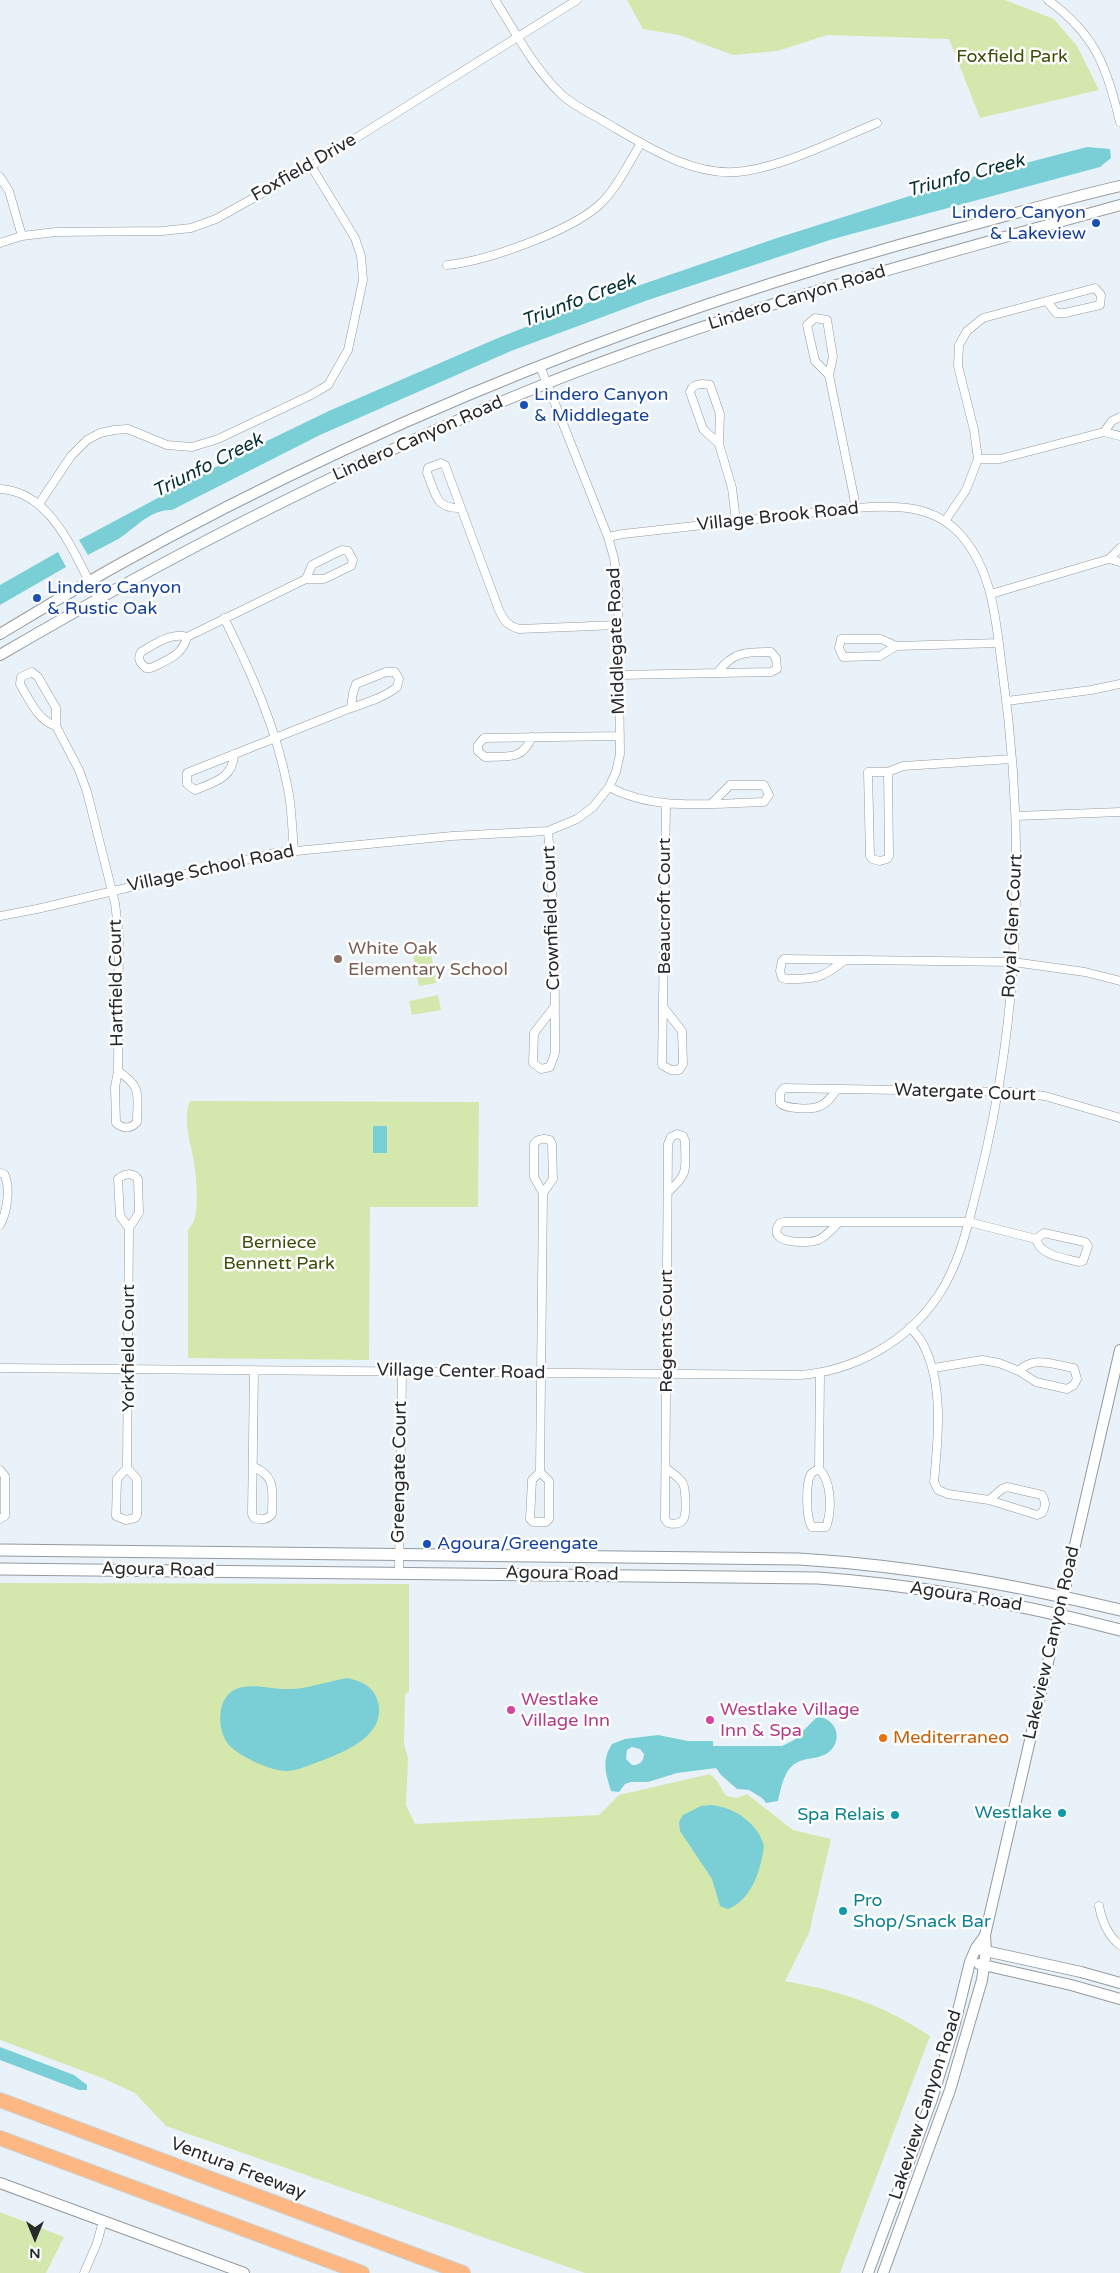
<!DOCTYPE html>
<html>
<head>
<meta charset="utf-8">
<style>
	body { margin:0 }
	#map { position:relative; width:1120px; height:2273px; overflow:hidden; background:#eaf2f9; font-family:"Varela Round",sans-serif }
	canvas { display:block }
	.north { position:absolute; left:10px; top:2213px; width:50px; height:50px; -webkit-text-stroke:4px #fefefe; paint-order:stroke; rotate:180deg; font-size:14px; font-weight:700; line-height:20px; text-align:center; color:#272a2d }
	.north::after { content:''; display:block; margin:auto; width:18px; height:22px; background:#272a2d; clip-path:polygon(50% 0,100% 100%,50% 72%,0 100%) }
</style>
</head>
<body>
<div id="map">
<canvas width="1120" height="2273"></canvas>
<div class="north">N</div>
</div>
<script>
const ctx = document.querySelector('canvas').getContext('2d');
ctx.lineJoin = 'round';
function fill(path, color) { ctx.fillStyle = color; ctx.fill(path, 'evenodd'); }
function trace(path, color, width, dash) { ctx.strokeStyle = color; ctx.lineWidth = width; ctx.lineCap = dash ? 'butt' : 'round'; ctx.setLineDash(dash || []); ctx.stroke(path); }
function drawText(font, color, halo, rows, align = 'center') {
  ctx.font = font + ' "Varela Round",sans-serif'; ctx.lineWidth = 5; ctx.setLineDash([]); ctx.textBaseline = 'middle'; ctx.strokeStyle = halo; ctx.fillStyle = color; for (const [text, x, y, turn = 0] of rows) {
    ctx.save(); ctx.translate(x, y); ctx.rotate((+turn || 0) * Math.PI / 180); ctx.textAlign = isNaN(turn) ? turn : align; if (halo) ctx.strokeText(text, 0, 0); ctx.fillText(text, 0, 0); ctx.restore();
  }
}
const green = new Path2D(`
	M627 0H1005L1054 19 1077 46 1099 90 980 118 949 39 827 35 778 51 733 55 679 35 643 29Z
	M430 947 436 983 419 986 412 950Z
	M438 995 441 1010 412 1015 409 1001Z
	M190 1101 479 1102 478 1207H370L369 1360 188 1358V1230C190 1227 193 1223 194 1220 199 1208 196 1175 194 1162 191 1143 182 1120 190 1101Z
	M0 1583 409 1584V1691L405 1695 404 1744 408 1758 406 1805 415 1824 599 1815 619 1795 710 1774 717 1781 726 1796 737 1798 747 1794 793 1830 831 1839 809 1933 785 1981C843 1992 879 2003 930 2036L840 2273H585L166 2126 135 2093 102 2078 0 2040Z
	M0 2212 64 2237 46 2273H0Z`);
const water = new Path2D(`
	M1087 147 1110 149 1111 158 1100 167 833 239 648 300 511 351 320 435 172 510C151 509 135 528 120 538 110 544 98 549 88 555L79 540 246 451 331 410 498 338 579 306 777 238 957 181Z
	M58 552 66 567 0 605V585Z
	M373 1126H387V1153H373Z
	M347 1678C361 1681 374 1686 378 1702 387 1738 339 1754 313 1764 304 1767 296 1771 287 1771 271 1771 240 1757 229 1745 217 1731 216 1700 234 1690 249 1682 271 1689 287 1689 304 1690 329 1681 347 1678Z
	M820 1717C839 1721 843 1744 826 1754 815 1760 803 1757 793 1765 783 1774 781 1788 778 1801L766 1803 762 1798 749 1790 737 1789 721 1775 716 1768 677 1773 648 1782H631L625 1784 619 1792 611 1791C606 1774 601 1761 612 1744L625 1739 658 1735 688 1741H713V1746H782L794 1740 816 1718ZM632 1747 640 1749 644 1754C644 1761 639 1766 632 1765L626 1759 627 1750Z
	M711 1805C734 1807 758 1823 764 1846 761 1869 752 1900 728 1909L720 1906 712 1879 680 1831 679 1822 683 1815 701 1806Z
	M0 2047 74 2075 87 2085V2090H79L0 2060Z`);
const minor = new Path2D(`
	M495 0C515 31 533 67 560 93 572 105 590 113 605 122 646 146 695 179 745 171 789 164 836 140 877 123
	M1048 0C1096 35 1106 66 1120 122
	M0 177 9 191 22 236
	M0 243 22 236 56 232 162 231 191 228 216 219 311 166 577 0
	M447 265C487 261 568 232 598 206 617 189 628 164 641 143
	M829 375 815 361 807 325 815 318 827 320 833 357 829 375 854 497 855 508
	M1104 432 1112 421 1120 417
	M719 444 703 429 690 392C693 383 701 383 710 385L720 414 719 444 732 488 736 521
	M978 459H1000L1104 432 1120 436
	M0 489C54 492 75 558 98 598
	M39 504 71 456 87 440 100 433 114 430 128 429 167 445 192 447 218 439 311 395 328 385 348 350 363 280 361 256 355 238 311 166
	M461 508C435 509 436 494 427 473L428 468 441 463 445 465 499 610C504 621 507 625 519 629L618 625
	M945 521 966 490 978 459 974 430 958 366 959 345 967 331 983 318 1095 288 1101 295 1100 305 1065 313H1056L1047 301
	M1109 559 1120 562
	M991 594 1109 559 1120 548
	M224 618C252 674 276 727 288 789 292 809 292 830 294 850
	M187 637C183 655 167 660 151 668H146C140 663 137 659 141 652 155 644 171 632 187 637L306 579H324L351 566 353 560 348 551 342 550 312 565 306 579
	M896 646 880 656 843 657 839 648 841 639H881L896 646 999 643
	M619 675 771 672 777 669 776 658 771 652C746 652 734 651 718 672
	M1007 701 1091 690 1120 684
	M56 726C38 721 29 699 20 684L21 677 32 672 38 677 56 708V726L79 770 87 792 115 903 119 936 118 1071 115 1087 116 1123C123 1129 131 1129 137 1122 137 1094 143 1088 118 1071
	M532 737C522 761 507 756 485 757L478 751V745L484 738 620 736
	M234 754C233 778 215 782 195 790L187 784V773C237 753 287 733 338 713 357 705 381 700 397 687L399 679 395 672H386L356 684 353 693 351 707
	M888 772 889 856 887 859 880 861 872 859 870 856 868 772H888L903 766 1012 759
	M609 787C656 812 712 803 764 802L769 795 764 785H730L712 803
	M1016 816 1120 812
	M548 831C555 905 555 978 555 1053L550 1067 541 1069 533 1063 534 1033 555 1006
	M0 916 37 909 275 853 452 836 548 831 577 819 593 807 609 787 616 772 620 754 618 587 614 558 608 537 540 366
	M845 960C821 979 816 979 786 979L782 978 780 971 782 961 784 959 1013 962 1085 972 1120 981
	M664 1008 682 1031 683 1064 679 1070H671L662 1065 666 804
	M837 1089C832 1096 828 1103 820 1106 813 1110 785 1109 780 1103V1093L784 1088 1010 1092 1045 1096 1120 1118
	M0 1173 4 1174C11 1187 7 1213 0 1225
	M839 1222C833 1228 826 1237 818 1240 808 1244 764 1244 780 1223L784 1222H969L1036 1239
	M1044 1233 1085 1242 1088 1246 1083 1261 1079 1262C1065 1258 1040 1256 1036 1239Z
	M910 1327C915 1333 921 1339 924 1346 944 1387 938 1438 934 1482L938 1490 948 1494 989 1500 1037 1515 1042 1513C1046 1506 1046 1502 1042 1495L1007 1487 1002 1489 989 1500
	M0 1368 800 1375C854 1371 907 1342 938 1296 961 1262 969 1220 979 1181 1021 1014 1026 837 1002 668 996 622 993 569 959 533 932 504 892 505 855 508L623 534 608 537
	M934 1368 982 1360 999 1363 1019 1371 1036 1382 1067 1389 1074 1385 1077 1379 1074 1368C1055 1365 1033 1355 1019 1371
	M254 1467C277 1477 272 1492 272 1514 267 1520 262 1520 254 1518L252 1514 254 1370
	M127 1468 117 1479 116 1516 126 1520 135 1518 137 1515V1479L127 1468 129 1228 139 1213 138 1179C132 1172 125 1173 118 1179L120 1216 129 1228
	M667 1469C672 1473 678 1476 682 1482 686 1487 687 1515 683 1520 679 1525 673 1524 668 1523L665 1519 668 1144 671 1137 677 1134 683 1136 685 1141C685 1168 690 1173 668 1192
	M819 1469C818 1469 813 1472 812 1473 805 1480 806 1519 812 1527H826C832 1511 832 1481 819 1469L820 1374
	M0 1470 5 1476V1516L0 1519
	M540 1472 543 1193 553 1179 552 1144 550 1140C543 1138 538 1138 534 1144V1177L543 1193
	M540 1472 549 1481V1519L546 1522H533L530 1519 532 1480Z
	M399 1572 402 1372
	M1099 1906C1102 1921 1108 1936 1120 1945
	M84 2273 97 2243 103 2221`);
const tertiary = new Path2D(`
	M0 634C297 452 624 317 961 228 1014 214 1067 198 1120 186
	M0 655C176 552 355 460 545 384 732 310 926 259 1120 205
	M981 1950 1081 1972 1120 1983
	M979 1964 1071 1985 1120 1999
	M0 2183 244 2273
	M868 2273 932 2099 954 2027 970 1962 976 1948 984 1937
	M883 2273 950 2090 982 1980 986 1951 985 1935 1120 1350`);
const secondary = new Path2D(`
	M0 1550 799 1559C912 1566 1011 1584 1120 1610
	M0 1569 818 1578C921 1585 1021 1604 1120 1630`);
const motorway = new Path2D(`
	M0 2100 463 2273
	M0 2138 362 2273`);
const markers = [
	[1096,223,5,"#1a4fb4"],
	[524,405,5,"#1a4fb4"],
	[37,598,5,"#1a4fb4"],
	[338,959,5,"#8d6e63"],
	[427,1544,5,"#1a4fb4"],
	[511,1710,5,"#d1479c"],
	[710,1720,5,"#d1479c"],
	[883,1738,5,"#e8710a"],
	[1062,1813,5,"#0f9aa8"],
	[895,1815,5,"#0f9aa8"],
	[843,1911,5,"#0f9aa8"]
];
const parkNames = [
	["Foxfield Park",1012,57],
	["Berniece",279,1243],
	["Bennett Park",279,1264]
];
const streetNames = [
	["Foxfield Drive",304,168,-30],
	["Lindero Canyon Road",797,298,-17],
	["Lindero Canyon Road",418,439,-24],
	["Village Brook Road",778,517,-6],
	["Middlegate Road",617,641,-92],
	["Village School Road",211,869,-12],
	["Beaucroft Court",665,906,-90],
	["Crownfield Court",552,918,-92],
	["Royal Glen Court",1013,926,-87],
	["Hartfield Court",117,983,-91],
	["Watergate Court",965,1093,2],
	["Regents Court",667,1331,-90],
	["Yorkfield Court",129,1348,-90],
	["Village Center Road",461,1372,1],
	["Greengate Court",400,1472,-89],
	["Agoura Road",158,1570,1],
	["Agoura Road",562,1574,1],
	["Agoura Road",966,1597,9],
	["Lakeview Canyon Road",1052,1643,-77],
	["Lakeview Canyon Road",926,2105,-72],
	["Ventura Freeway",238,2169,21]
];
const transitNames = [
	["Lindero Canyon",1086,213,"right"],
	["& Lakeview",1086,234,"right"],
	["Lindero Canyon",534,395],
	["& Middlegate",534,416],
	["Lindero Canyon",47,588],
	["& Rustic Oak",47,609],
	["Agoura/Greengate",437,1544]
];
const educationNames = [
	["White Oak",348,949],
	["Elementary School",348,970]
];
const hotelNames = [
	["Westlake",521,1700],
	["Village Inn",521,1721],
	["Westlake Village",720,1710],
	["Inn & Spa",720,1731]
];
const foodNames = [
	["Mediterraneo",893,1738]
];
const cultureNames = [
	["Westlake",1052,1813],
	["Spa Relais",885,1815],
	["Pro",853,1901,"left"],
	["Shop/Snack Bar",853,1922,"left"]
];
const waterNames = [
	["Triunfo Creek",966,176,-15],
	["Triunfo Creek",579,301,-21],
	["Triunfo Creek",208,466,-27]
];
fill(green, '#d4e7ac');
fill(water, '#7acfd7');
trace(minor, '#939aa0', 9);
trace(tertiary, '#939aa0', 12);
trace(secondary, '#939aa0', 13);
trace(motorway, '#cfd0d1', 16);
trace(minor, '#fff', 8);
trace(tertiary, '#fff', 10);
trace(secondary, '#fff', 11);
trace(motorway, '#fcb783', 14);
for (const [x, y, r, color] of markers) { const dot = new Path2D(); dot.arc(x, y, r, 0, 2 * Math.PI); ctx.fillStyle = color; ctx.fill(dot); trace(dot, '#fefefe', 2); }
drawText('18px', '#3d4c06', '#fefefe', parkNames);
drawText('18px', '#272a2d', '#fefefe', streetNames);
drawText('18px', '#164399', '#fefefe', transitNames, 'left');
drawText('18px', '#785e54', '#fefefe', educationNames, 'left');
drawText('18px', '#b23c85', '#fefefe', hotelNames, 'left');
drawText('18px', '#c56008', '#fefefe', foodNames, 'left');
drawText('18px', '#0d838f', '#fefefe', cultureNames, 'right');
drawText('italic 19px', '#043034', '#fefefe', waterNames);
</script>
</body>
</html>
